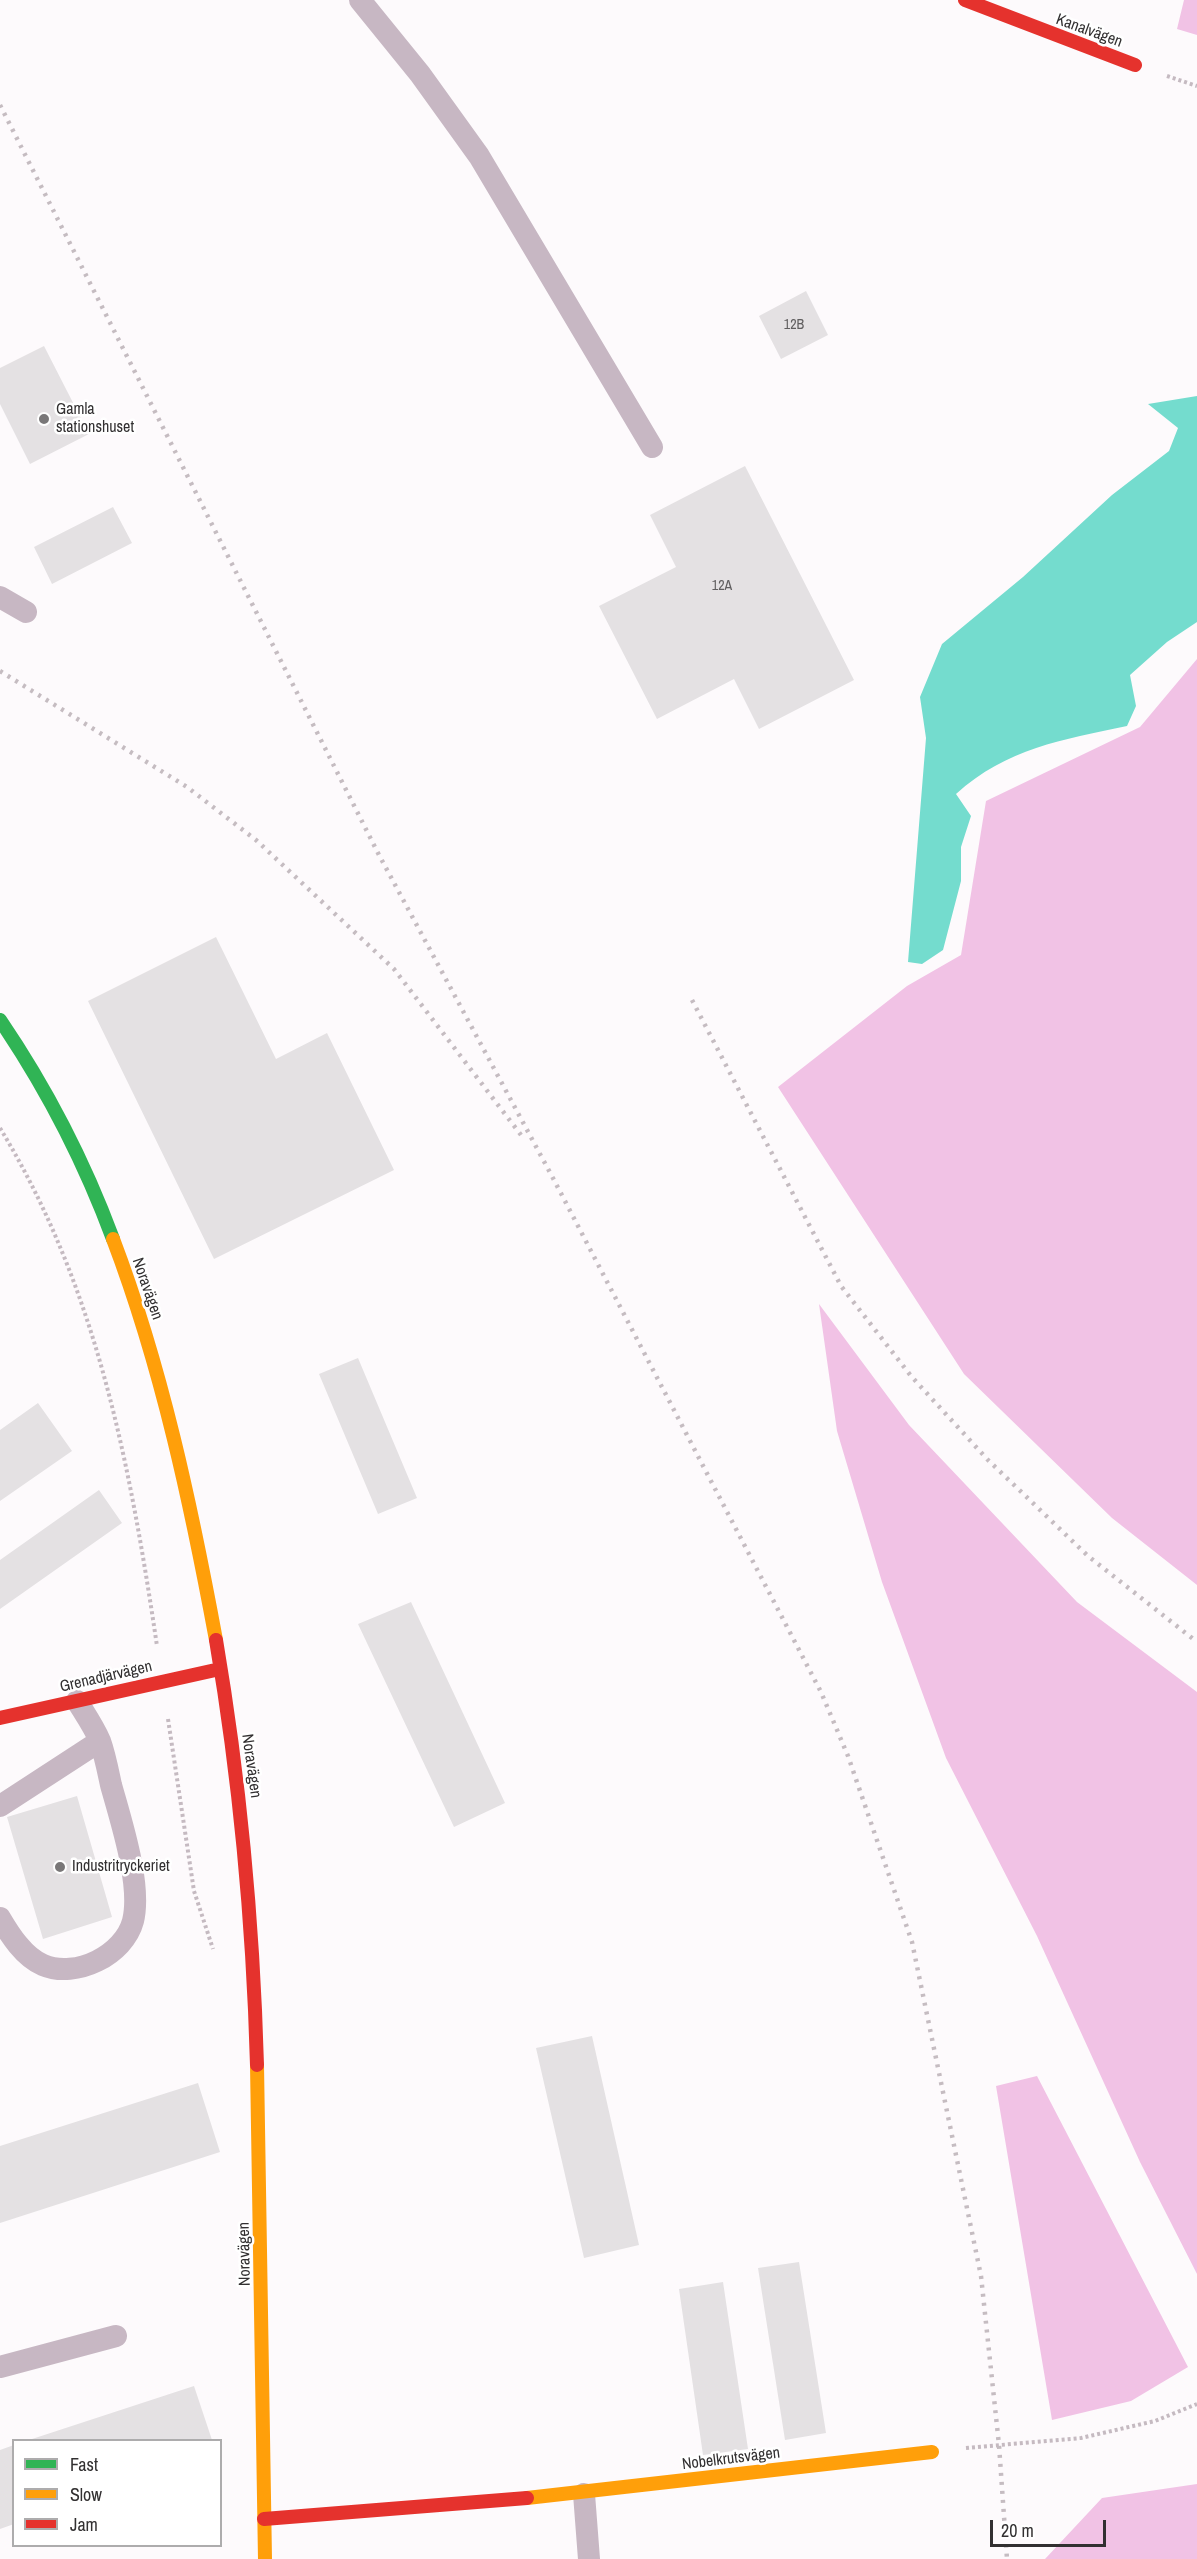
<!DOCTYPE html>
<html>
<head>
<meta charset="utf-8">
<style>
	body { margin:0 }
	#map { position:relative; width:1197px; height:2559px; overflow:hidden; background:#fdfafc; font-family:"Archivo Narrow",sans-serif }
	canvas { display:block }
	.legend { position:absolute; left:12px; top:2439px; width:210px; height:108px; box-sizing:border-box; background:#fff; border:2px solid #adacad; margin:0; padding:8px 10px; list-style:none; font-size:18px; color:#323031 }
	.legend li { display:flex; align-items:center; gap:12px; height:30px }
	.legend b { width:30px; border:2px solid #adacad }
	.scale { position:absolute; left:990px; top:2520px; width:116px; height:27px; box-sizing:border-box; border:3px solid #323031; border-top:0; padding-left:8px; font-size:18px; line-height:21px; white-space:nowrap; color:#323031; -webkit-text-stroke:4px #fff; paint-order:stroke }
</style>
</head>
<body>
<div id="map">
<canvas width="1197" height="2559"></canvas>
<ul class="legend">
<li><b style="height:8px;background:#30b455"></b>Fast</li>
<li><b style="height:8px;background:#ff9f0a"></b>Slow</li>
<li><b style="height:8px;background:#e5322d"></b>Jam</li>
</ul>
<div class="scale">20 m</div>
</div>
<script>
const ctx = document.querySelector('canvas').getContext('2d');
ctx.lineJoin = 'round';
function fill(path, color) { ctx.fillStyle = color; ctx.fill(path, 'evenodd'); }
function trace(path, color, width, dash) { ctx.strokeStyle = color; ctx.lineWidth = width; ctx.lineCap = dash ? 'butt' : 'round'; ctx.setLineDash(dash || []); ctx.stroke(path); }
function drawText(font, color, halo, rows, align = 'center') {
  ctx.font = font + ' "Archivo Narrow",sans-serif'; ctx.lineWidth = 5; ctx.setLineDash([]); ctx.textBaseline = 'middle'; ctx.strokeStyle = halo; ctx.fillStyle = color; for (const [text, x, y, turn = 0] of rows) {
    ctx.save(); ctx.translate(x, y); ctx.rotate((+turn || 0) * Math.PI / 180); ctx.textAlign = isNaN(turn) ? turn : align; if (halo) ctx.strokeText(text, 0, 0); ctx.fillText(text, 0, 0); ctx.restore();
  }
}
const forest = new Path2D(`
	M1184 0H1197V35L1177 29Z
	M1197 659V1585L1112 1518 964 1374 778 1087 907 986 961 955 986 801 1140 727Z
	M819 1304 909 1425 1077 1602 1197 1692V2274L1140 2162 1037 1936 946 1758 882 1582 837 1431Z
	M1037 2076 1188 2367 1131 2401 1052 2420 996 2086Z
	M1197 2484V2559H1045L1102 2498Z`);
const water = new Path2D(`
	M1197 396V622L1167 642 1130 675 1136 706 1127 726C1062 740 1007 748 956 794L971 816 961 847V881L943 950 922 964 908 962 926 738 920 697 942 644 1023 577 1112 495 1169 451 1178 428 1148 404Z`);
const building = new Path2D(`
	M806 291 828 335 781 359 759 316Z
	M44 346 89 434 30 464 0 404V368Z
	M745 466 854 680 759 729 734 679 657 719 599 606 676 567 650 515Z
	M113 507 132 543 52 584 34 547Z
	M216 937 276 1059 327 1033 394 1170 214 1259 88 1001Z
	M358 1358 417 1498 378 1514 319 1374Z
	M38 1403 72 1451 0 1501V1430Z
	M99 1490 122 1523 0 1609V1560Z
	M411 1602 505 1803 454 1827 358 1624Z
	M77 1796 112 1917 43 1939 7 1817Z
	M592 2036 639 2245 584 2258 536 2048Z
	M198 2083 220 2152 0 2223V2146Z
	M799 2262 826 2433 785 2440 758 2268Z
	M723 2282 748 2449 703 2455 679 2289Z
	M194 2386 212 2440H29Z
	M14 2445V2524L0 2529V2450Z`);
const path = new Path2D(`
	M1167 76 1197 86
	M0 1128C97 1288 130 1464 157 1646
	M168 1719 194 1891 213 1949
	M966 2448 1081 2438 1155 2421 1197 2404`);
const lane = new Path2D(`
	M360 0 420 74 479 156 652 447
	M0 597 26 612
	M0 1806 100 1741
	M0 1918C10 1935 24 1957 43 1965 76 1979 124 1955 133 1921 142 1885 121 1821 111 1785 108 1771 105 1755 100 1741 94 1727 85 1714 77 1701
	M0 2367 116 2336
	M584 2494 589 2559`);
const fast = new Path2D(`
	M0 1020C47 1089 84 1161 113 1239`);
const slow = new Path2D(`
	M113 1239C162 1368 191 1505 216 1640
	M257 2065 265 2559
	M527 2498 932 2452`);
const jam = new Path2D(`
	M965 0 1135 65
	M216 1640C240 1781 253 1922 257 2065
	M0 1718 220 1669
	M264 2519 527 2498`);
const rail = new Path2D(`
	M0 105 379 855 554 1180 821 1692 848 1756 912 1942 981 2276 999 2445 1007 2559
	M0 671 187 787 256 840 394 969 521 1135
	M692 1000 841 1286 911 1376 988 1460 1088 1556 1197 1642`);
const markers = [
	[44,419,6,"#797778"],
	[60,1867,6,"#797778"]
];
const numberNames = [
	["12B",794,325],
	["12A",722,586]
];
const streetNames = [
	["Kanalvägen",1089,31,20],
	["Noravägen",147,1289,71],
	["Grenadjärvägen",106,1677,-13],
	["Noravägen",251,1766,82],
	["Noravägen",245,2254,-91],
	["Nobelkrutsvägen",731,2459,-7]
];
const poiNames = [
	["Gamla",56,410],
	["stationshuset",56,428],
	["Industritryckeriet",72,1867]
];
fill(forest, '#f1c2e5');
fill(water, '#74dcce');
fill(building, '#e4e1e3');
trace(path, '#c5bac1', 4, [3, 3]);
trace(lane, '#c7b7c3', 22);
trace(fast, '#30b455', 14);
trace(slow, '#ff9f0a', 14);
trace(jam, '#e5322d', 14);
trace(rail, '#c5bcc1', 4.5, [3, 6]);
for (const [x, y, r, color] of markers) { const dot = new Path2D(); dot.arc(x, y, r, 0, 2 * Math.PI); ctx.fillStyle = color; ctx.fill(dot); trace(dot, '#fff', 2); }
drawText('14px', '#605e5f', null, numberNames);
drawText('16px', '#323031', '#fff', streetNames);
drawText('16px', '#323031', '#fff', poiNames, 'left');
</script>
</body>
</html>
